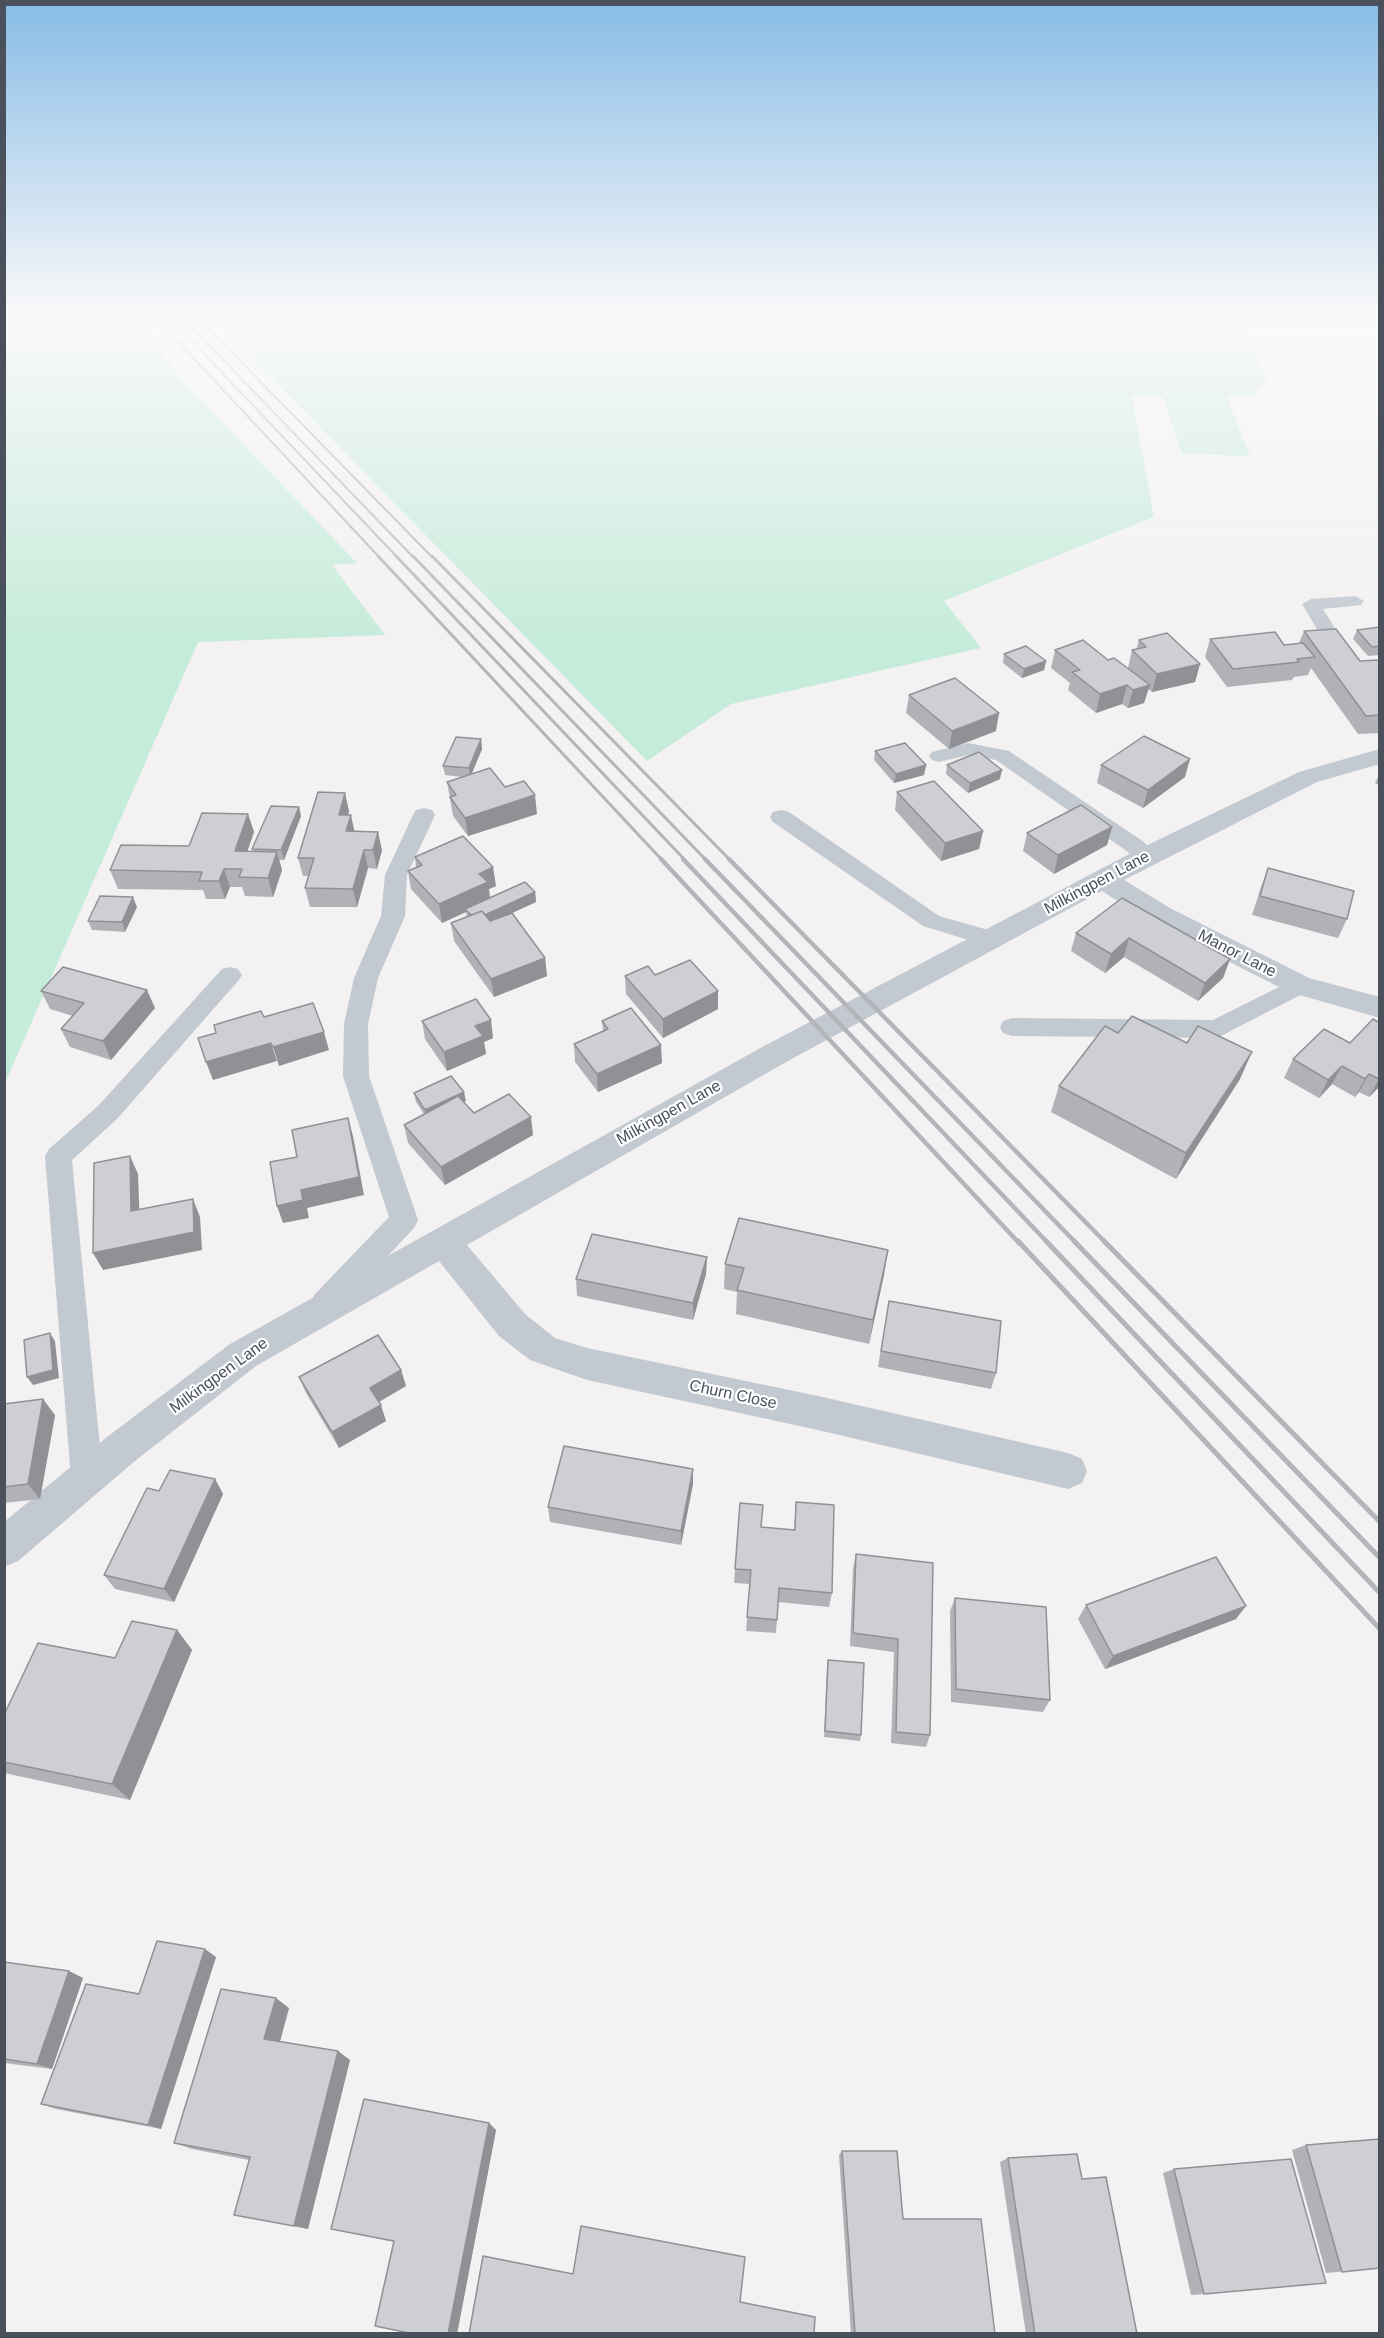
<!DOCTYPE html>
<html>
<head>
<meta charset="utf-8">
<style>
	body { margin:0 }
	#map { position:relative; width:1384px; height:2338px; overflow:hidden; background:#f3f1f1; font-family:Helvetica,sans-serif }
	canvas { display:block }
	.frame { position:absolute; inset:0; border:6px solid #4a515c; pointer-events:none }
</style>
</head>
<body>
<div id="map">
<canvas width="1384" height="2338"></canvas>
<div class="frame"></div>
</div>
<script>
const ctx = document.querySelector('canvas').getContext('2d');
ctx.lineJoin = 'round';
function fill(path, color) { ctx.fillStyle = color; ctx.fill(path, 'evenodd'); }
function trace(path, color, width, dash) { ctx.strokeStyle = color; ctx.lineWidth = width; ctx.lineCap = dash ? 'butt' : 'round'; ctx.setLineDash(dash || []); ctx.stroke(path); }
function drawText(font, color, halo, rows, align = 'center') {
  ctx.font = font + ' Helvetica,sans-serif'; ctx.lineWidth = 4.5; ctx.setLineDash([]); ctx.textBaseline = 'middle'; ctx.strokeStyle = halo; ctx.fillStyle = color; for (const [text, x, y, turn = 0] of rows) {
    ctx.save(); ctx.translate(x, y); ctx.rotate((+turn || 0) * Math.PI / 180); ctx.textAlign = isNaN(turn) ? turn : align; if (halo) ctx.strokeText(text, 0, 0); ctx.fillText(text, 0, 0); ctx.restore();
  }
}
const green = new Path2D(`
	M5 318H137L182 380 357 563 332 565 385 635 198 642 5 1083Z
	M213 318H1242L1267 381 1255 391 1257 396 1227 397 1250 456 1182 454 1163 397H1132L1154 517 944 601 981 648 731 704 647 761Z`);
const service = new Path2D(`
	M1355 596 1364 601 1361 605 1323 609 1355 660 1380 663V675L1341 669 1302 604 1311 599Z
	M968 743 1009 751 1144 842 1156 857 1153 862C1140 865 1136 861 1128 852L996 760 968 755 939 762 932 760 929 756 932 752Z
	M424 808 432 810 435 815 407 875 405 916 378 978 368 1024 369 1076 418 1220 414 1228 335 1312 325 1315 315 1312 310 1303 315 1294 389 1217 343 1076 344 1024 354 978 381 916 385 875 413 815 416 810Z
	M781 810 789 812 939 916 999 933 1003 939 999 945 991 947 923 926 773 822 770 817 773 812Z
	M230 967 238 969 242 975 238 981 117 1119 72 1160 103 1478 98 1488 87 1493 76 1488 71 1478 45 1156 49 1149 99 1105 222 969Z
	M1299 977 1308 979 1311 985 1308 991 1217 1038 1012 1036 1003 1033 1000 1027 1003 1021 1012 1018 1213 1020Z`);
const minor = new Path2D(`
	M1380 749V764L1317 782 1124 880 1170 908 1309 978 1380 997V1018L1289 992 1150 922 1102 891 786 1062 467 1245 525 1314 555 1338 587 1348 818 1396 1068 1453 1082 1459 1087 1471 1082 1483 1068 1489 818 1430 587 1380 530 1360 499 1336 439 1261 256 1366 135 1461 18 1561 4 1567V1522L107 1437 230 1344 764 1046 1135 851 1299 772Z`);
const railFar3 = new Path2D(`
	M156 318 380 558
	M170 318 398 558
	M183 318 414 558
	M198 318 433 558`);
const railFar2 = new Path2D(`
	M378 556 662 860
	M396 556 685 860
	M413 556 706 860
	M432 556 730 860`);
const railFar1 = new Path2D(`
	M661 859 1019 1243
	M683 859 1048 1243
	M705 859 1076 1243
	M729 859 1106 1243`);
const rail = new Path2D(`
	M1018 1241 1380 1629
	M1046 1241 1380 1593
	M1074 1241 1380 1558
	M1104 1241 1380 1522`);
const wall = new Path2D(`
	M1380 627V655L1368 656 1353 639 1357 630Z
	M1304 631 1360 661H1380V733L1358 734 1311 668 1308 675 1294 677 1292 680 1227 687 1205 657 1210 639 1284 645 1299 643Z
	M1139 640 1200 664 1195 682 1152 692 1148 689 1144 703 1128 708 1122 704 1096 713 1068 690 1070 683 1051 668 1055 650 1108 660 1128 668 1132 650H1136Z
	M1004 654 1046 661 1044 670 1022 678 1003 663Z
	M909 695 996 731 949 749 906 713Z
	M481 739 482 749 471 774 505 787 537 814 468 836 453 816 447 782 462 777 445 775 443 766Z
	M875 751 926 765 924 775 894 783 874 760Z
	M947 765 1000 779 968 793 946 774Z
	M1101 765 1185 777 1143 808 1097 783Z
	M1380 773V786L1375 783Z
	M897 792 983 831 979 849 941 861 895 810Z
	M299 807 301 816 284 860H279L282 870 273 897 245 896 242 887H230L225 899H206L203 890 118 889 110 870 189 846 248 814 254 832 247 851H253L252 849Z
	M349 811 348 815 354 832 382 850 377 869 368 868 357 907H310L305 888 309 876H303L298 858Z
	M1112 827 1107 845 1054 874 1023 851 1027 833Z
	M415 857 496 886 489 889 490 898 535 892 536 902 508 915 545 958 547 976 494 997 454 941 451 923 467 917 466 912 442 923 411 889 408 871 416 867Z
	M1268 868 1347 919 1338 938 1252 915 1261 887Z
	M1122 898 1230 959 1223 978 1198 1001 1124 957 1105 973 1071 951 1076 933Z
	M137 907 125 932 92 930 88 921Z
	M655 975 718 991V1009L663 1038 626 994 625 976Z
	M41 991 155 1008 111 1060 70 1047 61 1029 73 1016 50 1009Z
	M422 1021 493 1038 484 1042 486 1054 447 1071 425 1039Z
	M602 1021 662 1063 598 1092 575 1062 574 1044 603 1031Z
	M1380 1023V1086L1369 1097 1359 1092 1355 1097 1332 1084 1319 1098 1284 1078 1293 1059 1350 1043Z
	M1118 1033 1187 1043 1240 1079 1176 1179 1051 1112 1059 1086Z
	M414 1093 466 1101 463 1102 474 1113 533 1135 445 1185 408 1143 404 1125 424 1114 416 1102Z
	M707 1257 706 1274 693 1320 577 1296 576 1279Z
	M725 1264 884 1275 869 1344 736 1314 737 1292 724 1289Z
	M889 1301 996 1373 991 1389 878 1367Z
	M401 1370 406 1386 379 1402 386 1421 339 1448 306 1393 299 1377Z
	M4 1404 55 1415 40 1499 4 1503Z
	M215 1479 223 1494 174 1602 115 1589 104 1575 159 1491Z
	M693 1484 681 1545 550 1522 548 1507Z
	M796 1502 832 1593 829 1607 778 1602 776 1633 746 1631 750 1584 734 1583 740 1503 761 1527 794 1530Z
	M856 1554 933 1563 930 1735 926 1747 891 1743 894 1652 850 1646 853 1568Z
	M955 1598 1050 1700 1043 1712 951 1702 950 1611Z
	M1086 1605 1236 1619 1105 1669 1078 1619Z
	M177 1630 192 1650 130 1800 4 1773V1715Z
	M828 1660 861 1735 860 1741 824 1737 827 1667Z
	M216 1957 161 2129 56 2109 41 2104 139 1994Z
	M4 1962 69 1971 83 1978 52 2069 4 2063Z
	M289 2008 280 2042 350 2060 308 2229 234 2215 249 2160 192 2149 174 2143Z
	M489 2123 496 2130 457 2334H414L394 2242 331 2229Z
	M1306 2145 1380 2268 1326 2273 1292 2150Z
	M842 2151 903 2219 995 2334H851L839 2155Z
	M1008 2158 1082 2179 1137 2334H1026L1000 2162Z
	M1174 2169 1204 2294 1191 2295 1163 2173Z`);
const shadedWall = new Path2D(`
	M1046 661 1044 670 1022 678 1024 669Z
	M1200 664 1195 682 1152 692 1157 674Z
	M1127 685 1122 704 1096 713 1100 694Z
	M1150 685 1144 703 1128 708 1133 690Z
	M999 713 996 731 949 749 952 731Z
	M481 739 482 749 470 778 469 768Z
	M1190 759 1185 777 1143 808 1148 790Z
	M926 765 924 775 894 783 896 774Z
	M1002 770 1000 779 968 793 970 783Z
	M345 793 349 811 343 834 339 815Z
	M535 795 537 814 468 836 465 818Z
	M299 807 301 816 284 860 281 850Z
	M248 814 254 832 241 870 235 851Z
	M351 815 355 834 346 831Z
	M1112 827 1107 845 1054 874 1058 855Z
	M983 831 979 849 941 861 945 843Z
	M378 832 382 850 377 869 373 850Z
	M364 850 368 868 357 907 353 889Z
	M277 852 282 870 273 897 268 878Z
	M493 867 496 886 489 889 490 901 465 909 466 912 442 923 439 904 479 874Z
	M224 869 230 887 225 899 219 881Z
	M535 892 536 902 477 929 475 920Z
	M133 897 137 907 125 932 122 922Z
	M1129 938 1124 957 1105 973 1111 954Z
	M545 958 547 976 494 997 491 979Z
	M1230 959 1223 978 1198 1001 1205 983Z
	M147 990 155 1008 111 1060 103 1041Z
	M718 991V1009L663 1038V1019Z
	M491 1020 493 1038 484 1042 486 1054 447 1071 444 1052 475 1026Z
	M324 1032 329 1050 279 1066 273 1047Z
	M271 1043 277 1061 213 1080 206 1062Z
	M661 1045 662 1063 598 1092 597 1074Z
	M1252 1052 1240 1079 1176 1179 1186 1153Z
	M1342 1066 1332 1084 1319 1098 1328 1080Z
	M1369 1074 1359 1092 1355 1097 1365 1079Z
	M1380 1078V1086L1369 1097 1379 1079Z
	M464 1092 466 1101 427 1119 425 1110Z
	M531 1117 533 1135 445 1185 441 1167Z
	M348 1118 353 1136 364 1195 307 1208 309 1218 283 1223 277 1206 301 1190Z
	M130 1156 138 1174 140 1229 131 1211Z
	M193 1199 200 1217 202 1250 103 1270 93 1253Z
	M888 1250 884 1275 869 1344 873 1320Z
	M707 1257 706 1274 693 1320V1303Z
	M50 1333 55 1341 59 1378 33 1385 27 1377Z
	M401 1370 406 1386 375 1404 370 1388Z
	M43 1399 55 1415 40 1499 28 1484Z
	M381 1405 386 1421 339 1448 332 1432Z
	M693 1469V1484L681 1545V1531Z
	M215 1479 223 1494 174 1602 164 1589Z
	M1246 1606 1236 1619 1105 1669 1113 1656Z
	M177 1630 192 1650 130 1800 112 1784Z
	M205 1949 216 1957 161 2129 148 2125Z
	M69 1971 83 1978 52 2069 37 2064Z
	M276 1998 289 2008 278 2048 264 2039Z
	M338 2051 350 2060 308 2229 294 2226Z
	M489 2123 496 2130 457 2334H448Z`);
const building = new Path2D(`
	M1380 627V646L1372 647 1357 630Z
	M1336 629 1360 661 1378 660 1380 661V715L1366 716 1304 631Z
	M1275 632 1284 645 1303 643 1315 657 1297 659 1299 662 1233 669 1210 639Z
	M1167 633 1200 664 1157 674 1132 650 1146 647 1139 640Z
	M1083 640 1108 660 1114 658 1150 685 1133 690 1127 685 1100 694 1072 672 1080 670 1055 650Z
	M1026 646 1046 661 1024 669 1004 654Z
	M955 678 999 713 952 731 909 695Z
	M1144 736 1190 759 1148 790 1101 765Z
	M456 737 481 739 469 768 443 766Z
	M905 743 926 765 896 774 875 751Z
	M979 752 1002 770 970 783 947 765Z
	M490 768 505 787 524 781 535 795 465 818 450 797 456 795 447 782Z
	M934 781 983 831 945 843 897 792Z
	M318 792 345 793 339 815H351L346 831 378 832 373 850H364L353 889 305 888 314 858H298Z
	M1081 805 1112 827 1058 855 1027 833Z
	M271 806 299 807 281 850 252 849Z
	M202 813 248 814 235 851 277 852 268 878 239 877 242 869H224L219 881H199L202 872 110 870 121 845 189 846Z
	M463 836 493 867 479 874 488 882 439 904 408 871 422 865 415 857Z
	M1268 868 1354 891 1347 919 1260 896Z
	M525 882 535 892 485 915 482 911 471 915 465 909Z
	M100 896 133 897 122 922 88 921Z
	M1122 898 1230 959 1205 983 1129 938 1111 954 1076 933Z
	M482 911 490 921 512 913 545 958 491 979 451 923Z
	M690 960 718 991 663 1019 625 976 648 966 655 975Z
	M63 967 147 990 103 1041 61 1029 84 1003 41 991Z
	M476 999 491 1020 475 1026 483 1036 444 1052 422 1021Z
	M313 1003 324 1032 273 1047 271 1043 206 1062 198 1038 216 1033 214 1025 261 1011 264 1017Z
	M631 1008 661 1045 597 1074 574 1044 608 1029 602 1021Z
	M1132 1016 1187 1043 1198 1026 1252 1052 1186 1153 1059 1086 1105 1026 1118 1033Z
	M1373 1019 1380 1023V1078L1379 1079 1369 1074 1365 1079 1342 1066 1328 1080 1293 1059 1324 1029 1350 1043Z
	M451 1076 464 1092 425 1110 414 1093Z
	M509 1094 531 1117 441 1167 404 1125 458 1096 474 1113Z
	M348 1118 359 1177 301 1190 303 1200 277 1206 270 1162 297 1157 292 1130Z
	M130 1156 131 1211 193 1199 194 1232 93 1253 94 1163Z
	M739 1218 888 1250 873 1320 737 1290 744 1268 725 1264Z
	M592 1234 707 1257 693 1303 576 1279Z
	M889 1301 1001 1321 996 1373 881 1351Z
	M50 1333 53 1370 27 1377 24 1340Z
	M378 1335 401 1370 370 1388 381 1405 332 1432 299 1377Z
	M43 1399 28 1484 4 1487V1404Z
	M564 1446 693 1469 681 1531 548 1507Z
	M170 1470 215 1479 164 1589 104 1575 147 1488 159 1491Z
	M796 1502 834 1505 832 1593 779 1588 777 1620 747 1617 751 1570 735 1569 740 1503 763 1505 761 1527 795 1530Z
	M856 1554 933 1563 930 1735 896 1732 898 1639 853 1633Z
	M1216 1557 1246 1606 1113 1656 1086 1605Z
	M955 1598 1046 1607 1050 1700 956 1689Z
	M132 1621 177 1630 112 1784 4 1762V1715L38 1643 115 1658Z
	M828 1660 864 1663 861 1735 825 1731Z
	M157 1941 205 1949 148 2125 41 2104 86 1984 139 1994Z
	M4 1962 69 1971 37 2064 4 2059Z
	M221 1989 276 1998 264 2039 338 2051 294 2226 234 2215 250 2157 174 2143Z
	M364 2099 489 2123 448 2334H414L375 2326 394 2241 331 2229Z
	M1380 2139V2268L1342 2272 1306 2145Z
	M842 2151H897L903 2219H981L995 2334H855Z
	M1077 2154 1082 2179 1106 2177 1137 2334H1035L1008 2158Z
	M1291 2159 1326 2283 1204 2294 1174 2169Z
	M581 2226 745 2257 740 2302 815 2317 814 2334H469L483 2256 573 2274Z`);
const streetNames = [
	["Milkingpen Lane",1097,883,-28],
	["Manor Lane",1237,954,27],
	["Milkingpen Lane",669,1113,-29],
	["Milkingpen Lane",219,1376,-36],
	["Churn Close",733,1395,12]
];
fill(green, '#c5ebda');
fill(service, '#c3c9d1');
fill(minor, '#c3c9d1');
trace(railFar3, '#b4b5ba', 2);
trace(railFar2, '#b4b5ba', 3);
trace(railFar1, '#b4b5ba', 4.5);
trace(rail, '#b4b5ba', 5);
fill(wall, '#b1b2b7');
fill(shadedWall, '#909195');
fill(building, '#cecfd5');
trace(building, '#909195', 1.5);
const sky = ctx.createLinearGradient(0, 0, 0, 645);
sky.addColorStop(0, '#87bbe6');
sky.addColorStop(0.49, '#faf9f9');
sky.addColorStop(1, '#faf9f900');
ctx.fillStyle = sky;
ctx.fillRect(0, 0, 1384, 645);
drawText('16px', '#4a515c', '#fff', streetNames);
</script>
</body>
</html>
